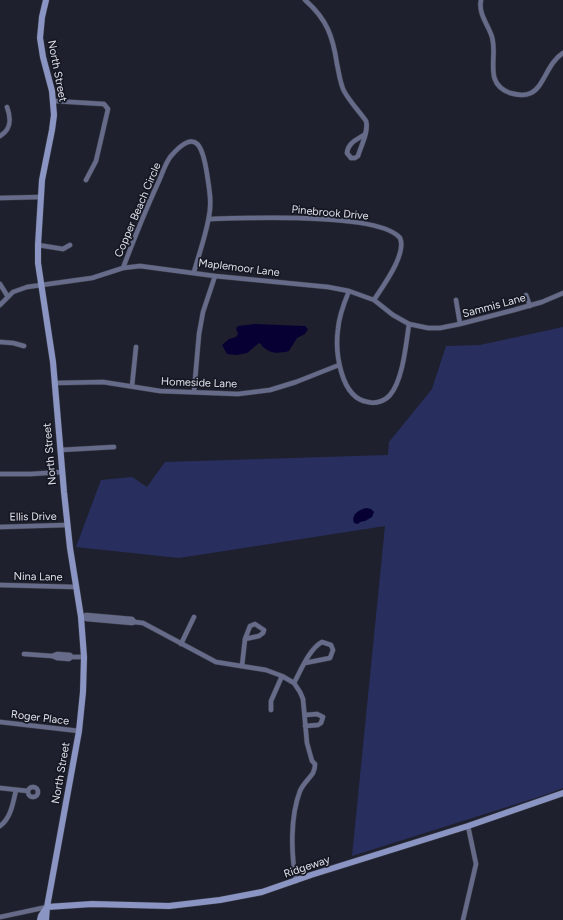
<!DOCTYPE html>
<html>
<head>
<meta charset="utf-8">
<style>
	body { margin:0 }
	canvas { display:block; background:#1e202d }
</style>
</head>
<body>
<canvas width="563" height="920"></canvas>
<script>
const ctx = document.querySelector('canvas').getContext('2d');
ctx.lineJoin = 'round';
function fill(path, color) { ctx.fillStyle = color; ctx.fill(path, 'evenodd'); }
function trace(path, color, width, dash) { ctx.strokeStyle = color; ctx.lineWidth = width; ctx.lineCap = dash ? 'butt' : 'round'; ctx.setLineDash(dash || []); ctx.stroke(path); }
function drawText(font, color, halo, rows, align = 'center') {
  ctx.font = font + ' Figtree,sans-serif'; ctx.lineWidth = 3.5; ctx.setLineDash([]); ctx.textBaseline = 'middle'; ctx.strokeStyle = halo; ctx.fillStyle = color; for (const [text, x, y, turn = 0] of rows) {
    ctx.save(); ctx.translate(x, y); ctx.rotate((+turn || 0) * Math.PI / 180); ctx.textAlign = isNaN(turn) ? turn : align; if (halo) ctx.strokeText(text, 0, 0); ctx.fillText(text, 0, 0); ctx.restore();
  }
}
const green = new Path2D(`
	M563 327V788L545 795 352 856 385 526 179 558 76 547 101 480 132 477 147 487 165 462 388 455 389 442 432 389 446 346 480 345Z`);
const water = new Path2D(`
	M255 324 305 326 308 329 305 334 297 338 289 351C279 354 267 354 261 344L259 343 247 353 237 355 227 354 222 345 229 339 236 337 238 334 236 328 238 326Z
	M366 508 371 509 374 512 372 517 365 521 360 522 358 524 354 523C351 514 359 510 366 508Z`);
const street = new Path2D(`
	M305 0C327 19 333 37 337 64 339 73 340 83 344 91 350 102 359 111 366 121 369 131 361 146 358 156L355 158H351L347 153C348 143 356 140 364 135
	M481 0C478 14 488 24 492 37 498 58 483 83 510 93 517 95 525 96 531 93 544 87 547 63 563 53
	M54 101 104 104 108 109 96 161 86 180
	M0 136C12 129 11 118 7 107
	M0 198 41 197
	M209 219C244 218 379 212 400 238 407 254 383 286 374 300
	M38 245 63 249 70 245
	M123 268C134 239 145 211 158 183 162 175 165 163 171 156 197 126 203 148 207 174 209 188 212 202 209 216 206 235 199 254 194 272
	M0 284 8 297
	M349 291C344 303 339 316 338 329 335 351 340 398 368 402 376 404 385 401 390 395 403 380 406 344 409 324
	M526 295 530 306
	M456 300 460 324
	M0 305 13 292 27 287 92 278 123 268 140 266 215 276 328 287 349 291 374 300 393 315 409 324 428 328H440L460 324 514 310 542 302 563 293
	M0 342 13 343 24 346
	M55 383 103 382 160 391 238 394 270 390 296 382 339 365
	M132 386 136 347
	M194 392 199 334 203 312 215 276
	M60 450 114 447
	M0 474H31L62 472
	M0 527 67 525
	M0 585 76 587
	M81 617 87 619 132 623 135 622 143 623 216 662 266 670 282 676 294 683 300 692 303 699 307 743 312 761 315 764C315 766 314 771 313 773 309 779 303 784 300 791 290 817 291 854 296 881
	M81 617 86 615 132 619 135 622
	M181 644 194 617
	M24 654 52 656 57 658 69 659 72 657H84
	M52 656 57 654 70 655 72 657
	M242 666 245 639 250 626 255 624 264 630 263 633 259 636 245 639
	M294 683C301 670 310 648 322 642L331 645 333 650 330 658 305 663
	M271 710V701L282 676
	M305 715 317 714 323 717 321 723 318 725 305 726
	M0 722 79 731
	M28 792a5 5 0 1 1 10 0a5 5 0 1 1-10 0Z
	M0 788 28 791
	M0 826C11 818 13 803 16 790
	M0 917 47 907
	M463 920 476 864 468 826`);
const secondary = new Path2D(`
	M46 0 42 17 40 38 43 57 52 91 54 115 52 130 42 180 38 245V263L53 362 64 492 70 548 81 617 84 657 83 692 79 731 47 907 46 920
	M47 907 92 904 169 906 220 900 262 892 311 875 468 826 563 793
	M40 920 41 916 47 907`);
const streetNames = [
	["North Street",57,71,79],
	["Copper Beach Circle",138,210,-67],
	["Pinebrook Drive",330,213,5],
	["Maplemoor Lane",239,268,7],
	["Sammis Lane",494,306,-15],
	["Homeside Lane",199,383,2],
	["North Street",50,454,-95],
	["Ellis Drive",33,517,-1],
	["Nina Lane",38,577,1],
	["Roger Place",40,718,7],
	["North Street",61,773,-80],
	["Ridgeway",307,867,-19]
];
fill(green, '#282e5e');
fill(water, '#060033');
trace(street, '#393b47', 5.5);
trace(secondary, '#393b47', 7);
trace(street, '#656b88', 4.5);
trace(secondary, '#8b95c3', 6);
drawText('11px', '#dfe1e9', '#151723', streetNames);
</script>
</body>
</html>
